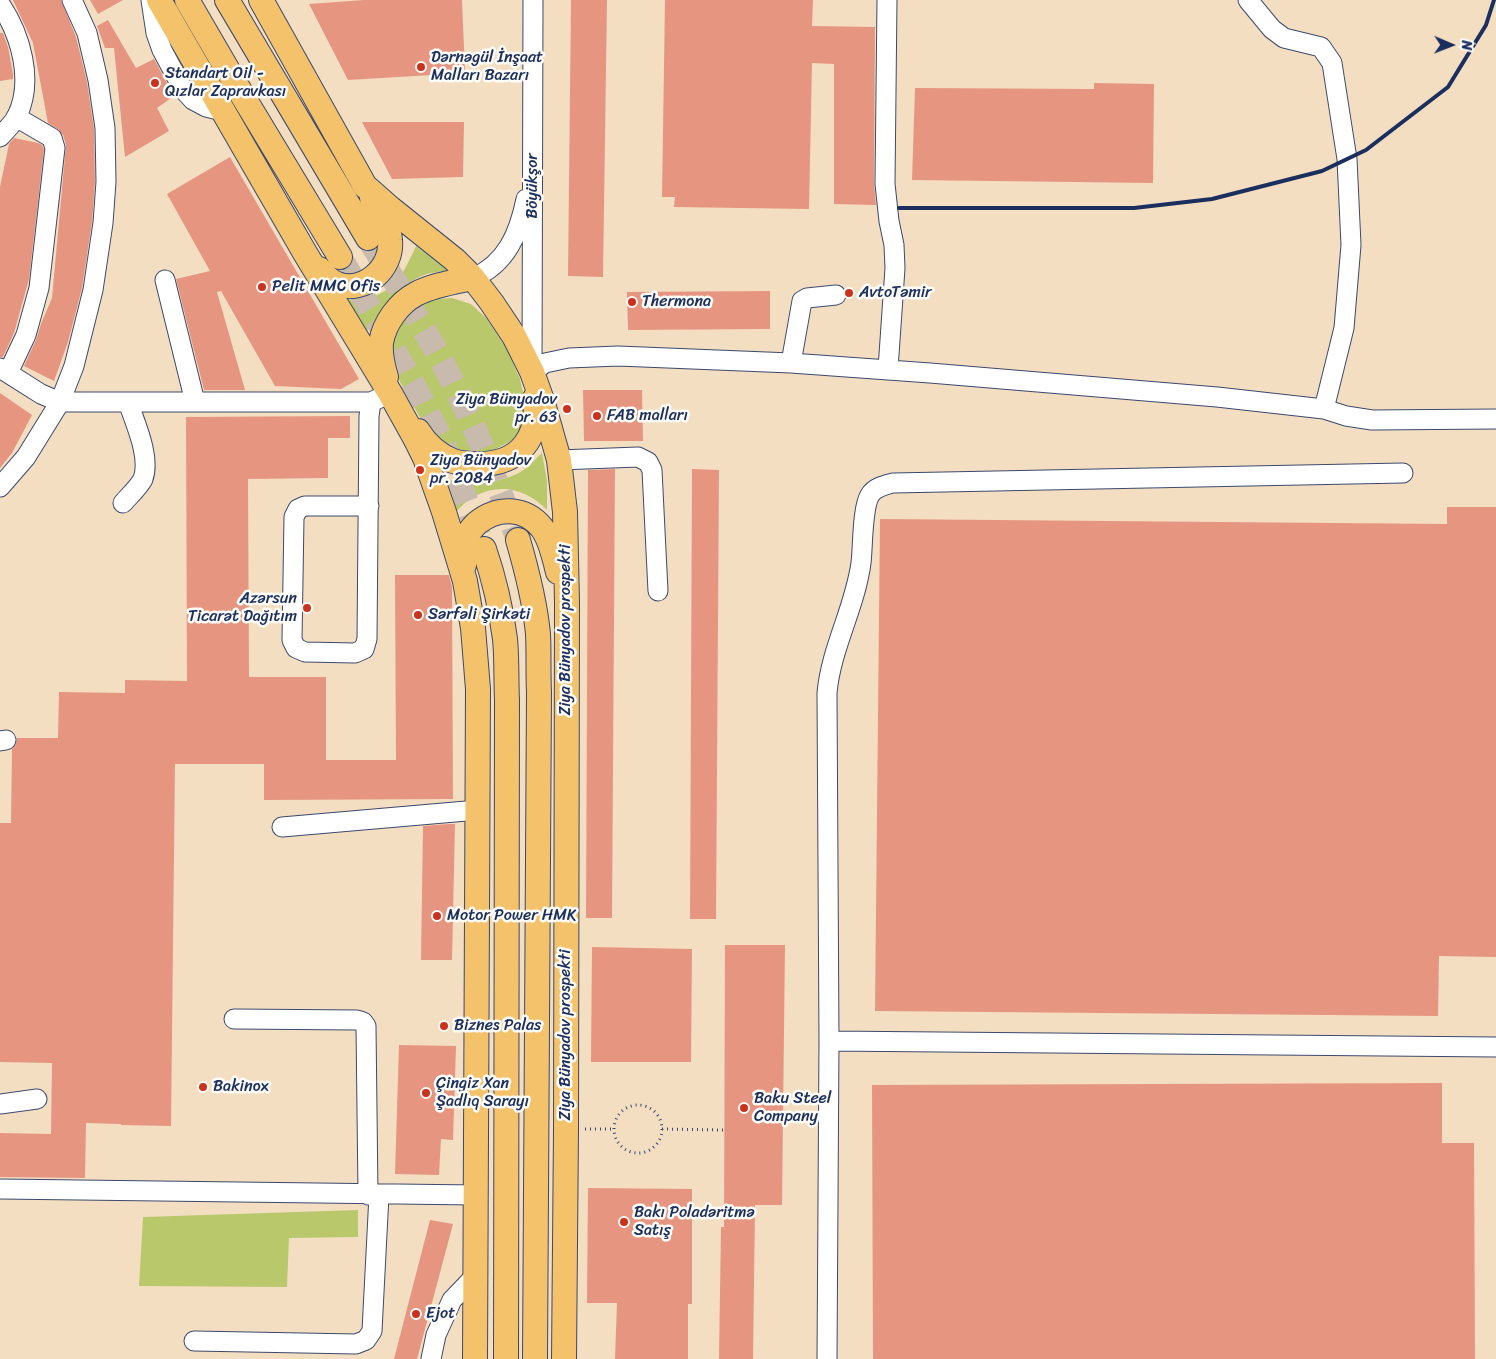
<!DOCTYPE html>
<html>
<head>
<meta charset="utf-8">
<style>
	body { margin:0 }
	#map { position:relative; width:1496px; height:1359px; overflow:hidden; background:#f3dec2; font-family:Sriracha,sans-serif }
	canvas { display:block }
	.north { position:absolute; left:1426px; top:20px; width:50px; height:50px; -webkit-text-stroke:4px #fdfcf7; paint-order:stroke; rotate:91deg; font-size:14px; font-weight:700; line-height:20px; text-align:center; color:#1b2f5e }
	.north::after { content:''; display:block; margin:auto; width:18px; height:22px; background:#1b2f5e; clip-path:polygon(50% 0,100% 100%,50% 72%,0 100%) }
</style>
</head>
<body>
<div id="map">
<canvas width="1496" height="1359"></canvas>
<div class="north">N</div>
</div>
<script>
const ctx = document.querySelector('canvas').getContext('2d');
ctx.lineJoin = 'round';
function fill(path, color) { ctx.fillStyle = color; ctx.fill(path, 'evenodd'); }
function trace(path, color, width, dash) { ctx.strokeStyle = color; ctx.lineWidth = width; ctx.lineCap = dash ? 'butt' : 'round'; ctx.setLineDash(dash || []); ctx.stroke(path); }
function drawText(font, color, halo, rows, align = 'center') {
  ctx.font = font + ' Sriracha,sans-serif'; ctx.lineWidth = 5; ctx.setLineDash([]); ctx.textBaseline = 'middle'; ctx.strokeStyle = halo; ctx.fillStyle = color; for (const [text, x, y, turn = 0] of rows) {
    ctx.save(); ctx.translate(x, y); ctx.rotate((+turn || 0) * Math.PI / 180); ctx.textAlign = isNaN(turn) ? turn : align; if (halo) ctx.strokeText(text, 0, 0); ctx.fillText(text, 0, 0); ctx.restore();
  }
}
const green = new Path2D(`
	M416 246 448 271C440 272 431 272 424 275 398 285 382 310 366 332L347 301C356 299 366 299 374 296 397 289 407 266 416 246Z
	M452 298 471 304 486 318 505 346 520 379 524 397V417L518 433 511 441 486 454H459L427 430 400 382 394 365 392 339 397 324 420 303 438 299Z
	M542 453 547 481V510C519 481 481 482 455 513L443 479C470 482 501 486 525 469 531 465 536 458 542 453Z
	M358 1210V1237L289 1238 287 1287 139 1286 143 1217Z`);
const building = new Path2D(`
	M13 0H61L76 37 87 82 94 129 95 182 92 222 82 288 68 342 54 381 24 366 36 340 41 324 52 298 66 145 63 135 58 129 48 123 33 43Z
	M90 0H123L98 14Z
	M364 0H462L465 73 348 80 309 4Z
	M571 0H607L603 277 568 276Z
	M665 0H813L812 26 875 27 874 184 876 205 834 204V64L812 63 809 209 674 207 675 197H662Z
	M108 20 136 68 154 59 174 96 157 108 169 131 125 157 114 48H105L97 26Z
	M0 33H3L8 47 13 74V79L0 81Z
	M1094 83 1154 84 1153 183 912 180 915 88 1094 89Z
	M362 122H464L463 177 392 179Z
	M14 138 38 143 42 145 44 149 29 279 14 333 3 357H0V187L9 144Z
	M230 157 359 379 341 389 275 386 221 291 217 292 245 390H204L176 279 210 271 167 194Z
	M770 291V329L628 330 627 292Z
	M583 390H642L643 441H584Z
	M0 393 32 415 12 453 0 468Z
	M350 416V438H328V478L248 479 249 677H326V760H396L395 575H449L452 587 453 799 264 800V764H175L171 1126 121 1125V1124L86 1123 85 1178 0 1177V1133L51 1134 52 1063 0 1062V823H11L12 749 16 744 17 738H58L59 692 125 693V680L187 681 186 417Z
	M615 469 612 918H586L588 470Z
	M692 469 719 470 716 919H690Z
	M1447 507H1496V957L1439 956 1438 1016 875 1011 880 519 1447 524Z
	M449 824H455L452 960H421L423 826Z
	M725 945H785L782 1205H755L753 1359H719L721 1227H724Z
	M592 947 692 949 691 1062H591Z
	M399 1045 456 1046 453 1140 441 1139 439 1175 395 1174Z
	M1442 1083V1143H1474L1475 1359H873L872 1085Z
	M588 1188 692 1189V1304H688V1359H615L617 1303H587Z
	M430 1220 453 1224 417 1359H394Z`);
const majorTunnel = new Path2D(`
	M368 238C398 287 430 336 455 387 480 437 499 488 518 540
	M340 257C369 306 397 354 423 403 447 449 465 496 482 544`);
const path = new Path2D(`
	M614 1129a24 24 0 1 1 48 0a24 24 0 1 1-48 0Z
	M585 1129H614
	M662 1129 724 1130`);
const minor = new Path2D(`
	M151 0 156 33 162 50 183 89 193 100 206 107 223 111
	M887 0 885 184 889 221 894 245 895 268 888 369
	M1248 0 1272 29 1284 38 1321 47 1332 63 1347 159 1351 245 1344 328 1324 409
	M0 4C21 35 34 81 17 116 13 124 5 131 0 137
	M473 278C506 264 519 234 526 199
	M165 280 195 402H371L382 397
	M791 363 802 301 807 298 836 295
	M0 368 41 394 60 402H195
	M532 371 533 0
	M532 372 545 363 569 358 618 356 791 363 930 373 1217 397 1324 409 1346 416 1372 420 1496 419
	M8 373 26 335 39 288 55 148 52 138 16 117
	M559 460 638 457 648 462 652 470 658 591
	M0 487 26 457 60 402 74 366 93 290 103 223 106 182 105 128 98 80 87 33 72 0
	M123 503C129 496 139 487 143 479 151 457 135 423 128 402
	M369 506H305L298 509 294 517 292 640 296 648 305 652 355 653 364 649 367 639 369 416 371 402
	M0 741 6 740
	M282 827 478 810
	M234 1019 357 1020 363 1022 366 1026 368 1195
	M829 1041 1496 1047
	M0 1104 37 1099
	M0 1189 476 1195
	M194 1341 356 1344 366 1340 372 1331 379 1195
	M431 1359 436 1335 452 1300 476 1275
	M827 1359 829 1041 827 693C831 648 855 608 861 563 863 547 862 508 870 495 875 487 885 485 893 483L1403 473`);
const major = new Path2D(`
	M159 0 305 253 390 393 415 438 425 458 444 512 465 581 473 628 478 689 475 1359
	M187 0 244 98 340 257
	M227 0 368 238
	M261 0 365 186 390 208 455 260 473 278 492 303 514 336 532 372 542 400 559 460 565 512 567 602 566 1129 564 1359
	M319 269C324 275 329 281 337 284 364 294 393 268 390 240 389 225 379 211 372 198
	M386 377C383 367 380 354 381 343 384 323 399 303 416 294 433 285 454 282 473 278
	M418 431C426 444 438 455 453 461 461 464 471 464 479 464 520 464 540 437 535 398
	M518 540C527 571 535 602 538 634 539 653 538 673 539 692L535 1359
	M484 549C494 578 501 608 505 639 507 659 506 680 507 700L506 1359
	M464 565C464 556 463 547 466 538 468 532 473 527 477 523 498 506 525 507 542 528 551 540 554 557 558 572`);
const rail = new Path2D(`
	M899 208H1134L1212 199 1322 171 1366 150 1448 87 1486 25 1494 0`);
const markers = [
	[421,67,5,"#c8321e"],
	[155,83,5,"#c8321e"],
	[262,287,5,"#c8321e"],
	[849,293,5,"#c8321e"],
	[632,302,5,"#c8321e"],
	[567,409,5,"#c8321e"],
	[597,416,5,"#c8321e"],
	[420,470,5,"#c8321e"],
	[307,608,5,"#c8321e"],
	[418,615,5,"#c8321e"],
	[437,916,5,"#c8321e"],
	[444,1026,5,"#c8321e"],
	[203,1087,5,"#c8321e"],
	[426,1093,5,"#c8321e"],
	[744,1108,5,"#c8321e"],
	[624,1222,5,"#c8321e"],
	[416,1314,5,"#c8321e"]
];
const poiNames = [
	["Dərnəgül İnşaat",431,58],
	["Malları Bazarı",431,76],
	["Standart Oil -",165,74],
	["Qızlar Zapravkası",165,92],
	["Pelit MMC Ofis",272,287],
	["AvtoTəmir",859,293],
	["Thermona",642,302],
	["Ziya Bünyadov",557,400,"right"],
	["pr. 63",557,418,"right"],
	["FAB malları",607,416],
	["Ziya Bünyadov",430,461],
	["pr. 2084",430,479],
	["Azərsun",297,599,"right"],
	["Ticarət Dağıtım",297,617,"right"],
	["Sərfəli Şirkəti",428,615],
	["Motor Power HMK",447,916],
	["Biznes Palas",454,1026],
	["Çingiz Xan",436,1084],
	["Şadlıq Sarayı",436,1102],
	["Bakinox",213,1087],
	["Baku Steel",754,1099],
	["Company",754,1117],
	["Bakı Poladəritmə",634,1213],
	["Satış",634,1231],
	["Ejot",426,1314]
];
const streetNames = [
	["Böyükşor",533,186,-90],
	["Ziya Bünyadov prospekti",566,630,-90],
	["Ziya Bünyadov prospekti",566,1035,-90]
];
fill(green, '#b9c86b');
fill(building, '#e69581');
trace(majorTunnel, '#c8bbae', 24, [24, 12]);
trace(minor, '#3b496d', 21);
trace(major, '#3b496d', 26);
trace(path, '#3b496d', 3, [1, 4]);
trace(minor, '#fff', 19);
trace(major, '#f3c26a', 24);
trace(rail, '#1b2f5e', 4);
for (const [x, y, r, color] of markers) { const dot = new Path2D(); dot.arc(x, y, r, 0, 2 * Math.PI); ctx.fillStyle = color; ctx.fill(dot); trace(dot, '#fdfcf7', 2); }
drawText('16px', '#1b2f5e', '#fdfcf7', poiNames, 'left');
drawText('16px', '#1b2f5e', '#fdfcf7', streetNames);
</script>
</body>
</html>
